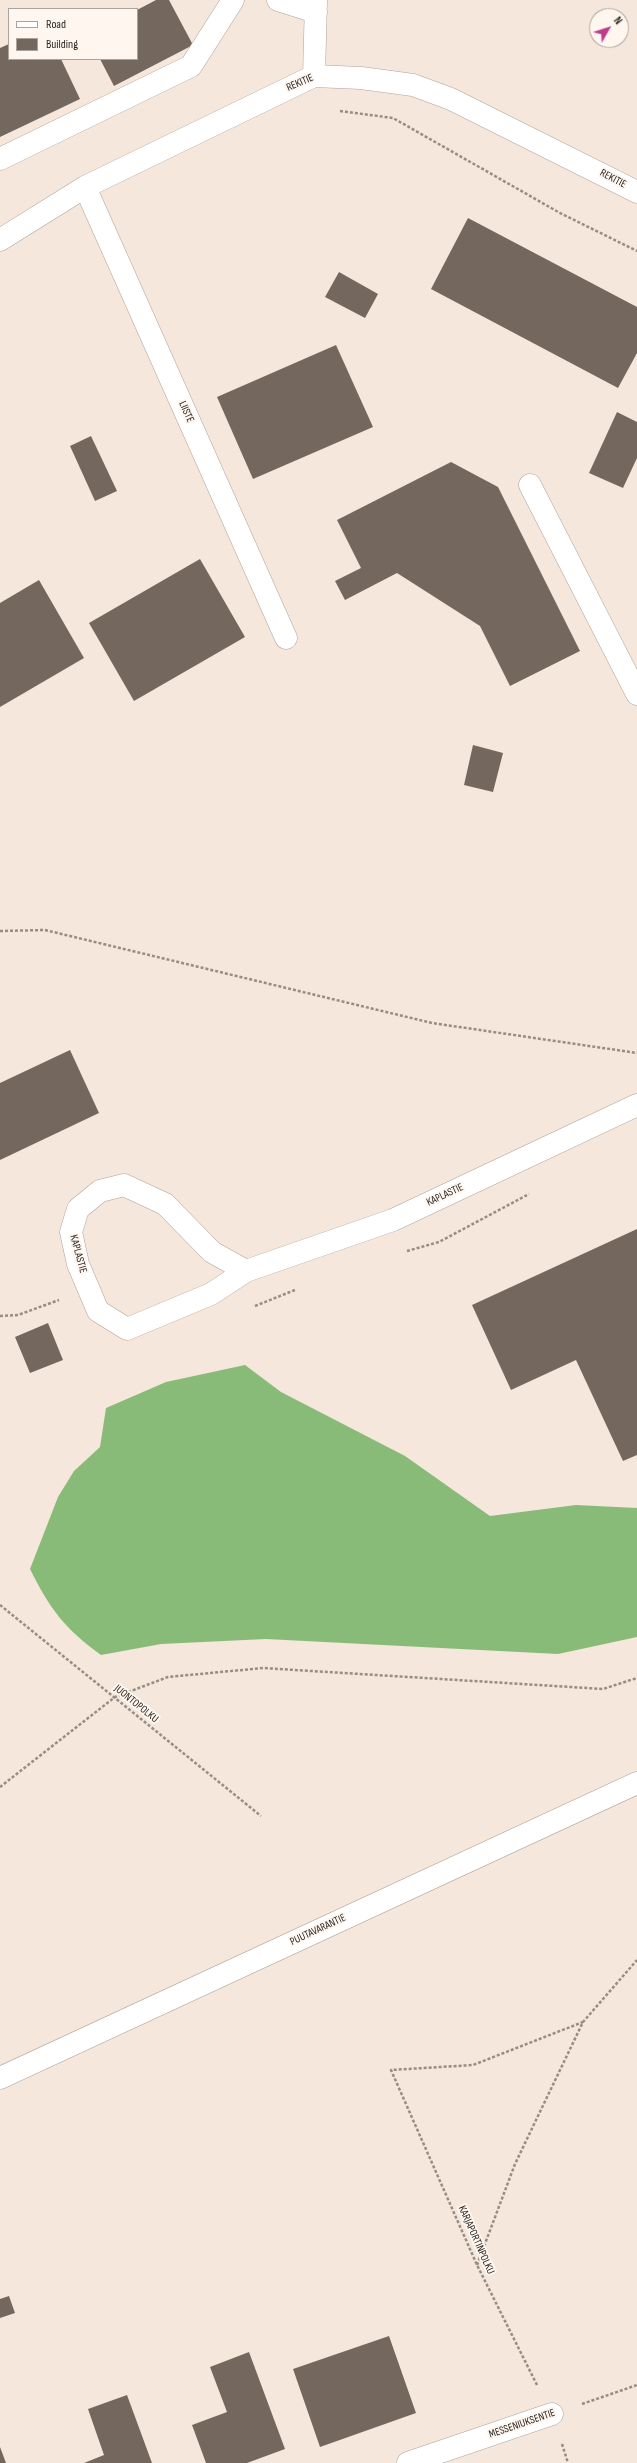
<!DOCTYPE html>
<html>
<head>
<meta charset="utf-8">
<style>
	body { margin:0 }
	#map { position:relative; width:637px; height:2463px; overflow:hidden; background:#f5e7dc; font-family:"Sofia Sans Condensed",sans-serif }
	canvas { display:block }
	.legend { position:absolute; left:8px; top:8px; width:130px; height:52px; box-sizing:border-box; background:#fef6ef; border:1px solid #aaa39d; margin:0; padding:5px 7px; list-style:none; font-size:12px; color:#2b2622 }
	.legend li { display:flex; align-items:center; gap:8px; height:20px }
	.legend b { width:20px; border:1px solid #aaa39d }
	.north { position:absolute; left:589px; top:8px; width:40px; height:40px; box-sizing:border-box; background:#fef6ef; border:1px solid #aaa39d; border-radius:50%; rotate:51deg; font-size:11px; font-weight:700; line-height:16px; text-align:center; color:#2b2622 }
	.north::after { content:''; display:block; margin:auto; width:14px; height:18px; background:#bc3d8b; clip-path:polygon(50% 0,100% 100%,50% 72%,0 100%) }
</style>
</head>
<body>
<div id="map">
<canvas width="637" height="2463"></canvas>
<ul class="legend">
<li><b style="height:5px;background:#fff"></b>Road</li>
<li><b style="height:11px;background:#74685e"></b>Building</li>
</ul>
<div class="north">N</div>
</div>
<script>
const ctx = document.querySelector('canvas').getContext('2d');
ctx.lineJoin = 'round';
function fill(path, color) { ctx.fillStyle = color; ctx.fill(path, 'evenodd'); }
function trace(path, color, width, dash) { ctx.strokeStyle = color; ctx.lineWidth = width; ctx.lineCap = dash ? 'butt' : 'round'; ctx.setLineDash(dash || []); ctx.stroke(path); }
function drawText(font, color, halo, rows, align = 'center') {
  ctx.font = font + ' "Sofia Sans Condensed",sans-serif'; ctx.lineWidth = 4; ctx.setLineDash([]); ctx.textBaseline = 'middle'; ctx.strokeStyle = halo; ctx.fillStyle = color; for (const [text, x, y, turn = 0] of rows) {
    ctx.save(); ctx.translate(x, y); ctx.rotate((+turn || 0) * Math.PI / 180); ctx.textAlign = isNaN(turn) ? turn : align; if (halo) ctx.strokeText(text, 0, 0); ctx.fillText(text, 0, 0); ctx.restore();
  }
}
const forest = new Path2D(`
	M245 1365 281 1392 405 1456 490 1516 576 1505 637 1508V1637L558 1654 266 1639 161 1644 101 1655C64 1628 50 1609 30 1569L58 1497 74 1471 100 1447 106 1408 166 1382Z`);
const building = new Path2D(`
	M156 0H169L193 45 114 86 100 59H137V10Z
	M9 44V59H61L80 99 0 137V48Z
	M468 218 637 307V353L618 388 431 289Z
	M339 272 378 294 365 318 325 297Z
	M336 345 373 427 253 479 217 397Z
	M617 412 637 422V458L623 488 589 473Z
	M91 436 117 491 95 501 70 446Z
	M451 462 498 487 580 651 510 686 480 626 397 573 345 600 335 581 361 568 337 520Z
	M200 559 245 637 134 701 89 623Z
	M39 580 84 658 0 707V603Z
	M473 745 503 753 493 792 464 785Z
	M70 1050 99 1113 0 1160V1083Z
	M637 1229V1455L623 1461 576 1360 511 1390 472 1305Z
	M48 1323 63 1360 30 1373 15 1337Z
	M9 2296 15 2313 0 2318V2299Z
	M389 2336 416 2413 320 2447 293 2369Z
	M249 2352 285 2449 247 2463H206L192 2425 227 2412 210 2367Z
	M127 2395 152 2463H84L104 2455 88 2409Z
	M0 2447 6 2463H0Z`);
const path = new Path2D(`
	M340 111 393 118 560 213 637 251
	M0 931 45 930 432 1023 637 1053
	M407 1251 439 1242 529 1194
	M255 1306 295 1290
	M0 1316 18 1315 59 1300
	M0 1605 261 1816
	M0 1787 115 1697 168 1677 263 1668 603 1689 637 1678
	M477 2265 515 2164 583 2022 637 1960
	M537 2385 477 2265 391 2070 473 2065 583 2022
	M582 2404 637 2385
	M562 2444 568 2463`);
const minor = new Path2D(`
	M278 0 316 12
	M314 76 316 0
	M0 159 191 66 233 0
	M85 187 286 638
	M0 240 85 187 314 76 361 78 413 85 451 99 637 192
	M530 485 637 694
	M246 1271 212 1252 165 1204 124 1185 100 1191 78 1209 71 1232 78 1264 98 1311 127 1329 211 1294 246 1271 393 1220 637 1105
	M408 2463 552 2414`);
const major = new Path2D(`
	M0 2078 637 1783`);
const streetNames = [
	["REKITIE",300,83,-23],
	["REKITIE",613,179,28],
	["LIISTE",186,412,66],
	["KAPLASTIE",445,1195,-25],
	["KAPLASTIE",78,1254,75],
	["JUONTOPOLKU",136,1704,39],
	["PUUTAVARANTIE",318,1930,-25],
	["KARJAPORTINPOLKU",476,2240,66],
	["MESSENIUKSENTIE",522,2424,-19]
];
fill(forest, '#89bb78');
fill(building, '#74685e');
trace(minor, '#b0a398', 23);
trace(major, '#b0a398', 23);
trace(path, '#968d85', 2.5, [3, 2]);
trace(minor, '#fff', 22);
trace(major, '#fff', 22);
drawText('11px', '#2b2622', '#fef6ef', streetNames);
</script>
</body>
</html>
